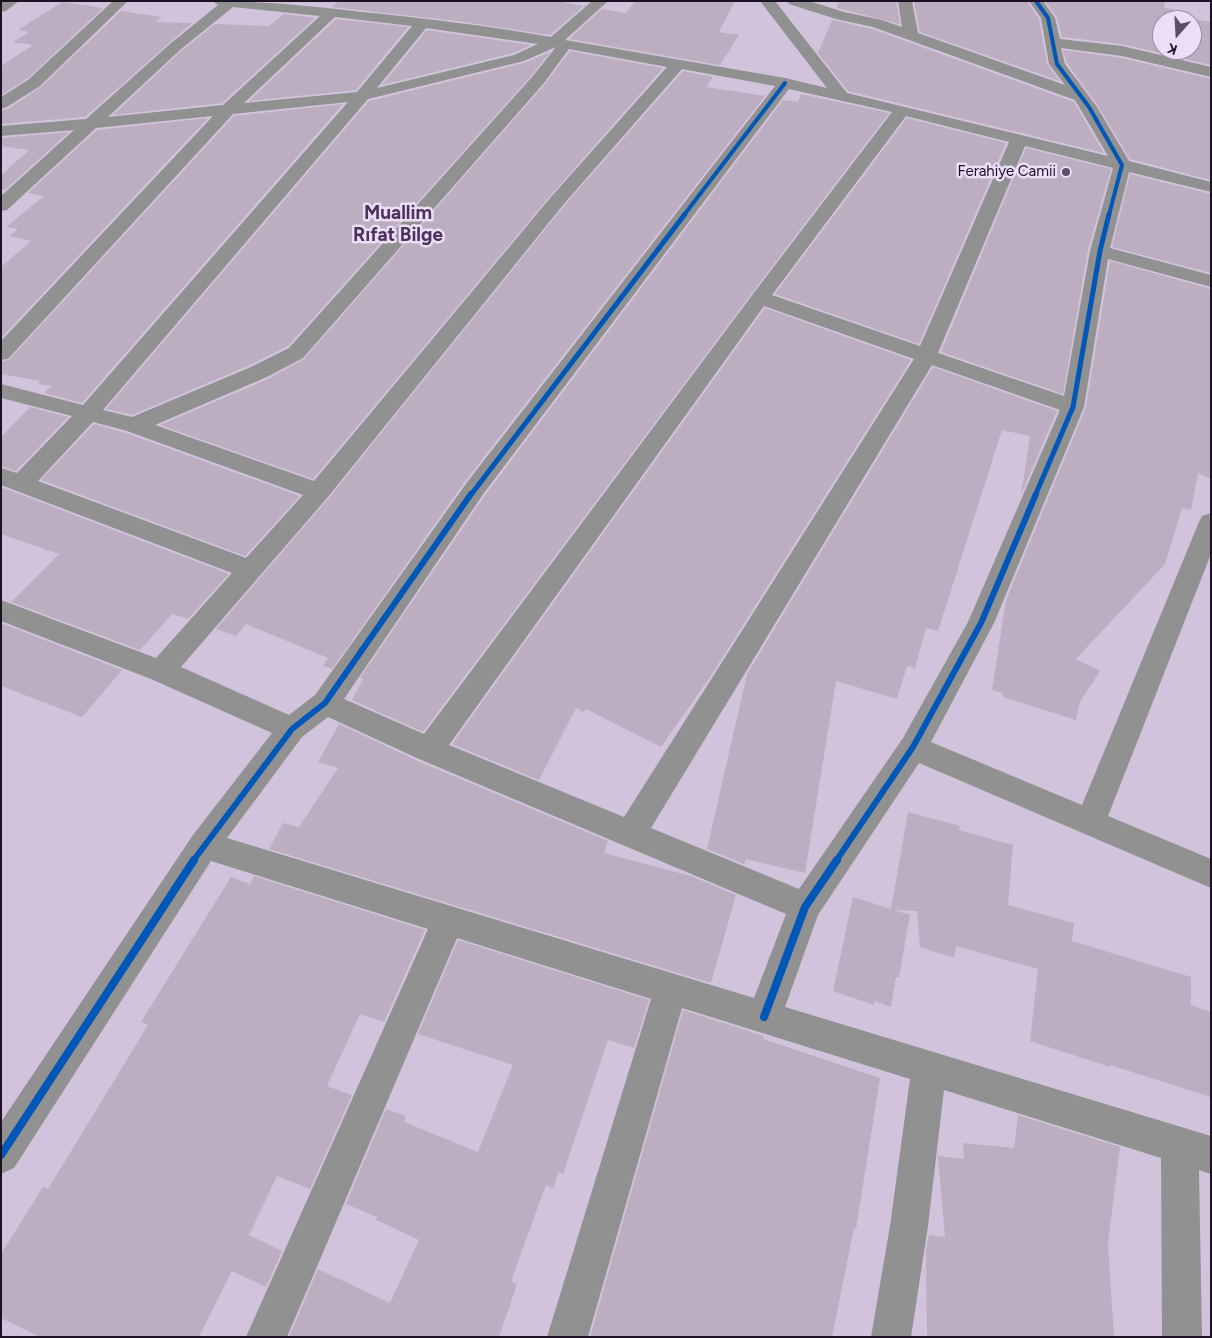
<!DOCTYPE html>
<html>
<head>
<meta charset="utf-8">
<style>
	body { margin:0 }
	#map { position:relative; width:1212px; height:1338px; overflow:hidden; background:#d2c3dd; font-family:Figtree,sans-serif }
	canvas { display:block }
	.frame { position:absolute; inset:0; border:2px solid #1c1223; pointer-events:none }
	.north { position:absolute; left:1152px; top:10px; width:50px; height:50px; box-sizing:border-box; background:#ecdef7; border:1px solid #998ca2; border-radius:50%; rotate:199deg; font-size:14px; font-weight:700; line-height:20px; text-align:center; color:#1c1223 }
	.north::after { content:''; display:block; margin:auto; width:18px; height:22px; background:#5c5064; clip-path:polygon(50% 0,100% 100%,50% 72%,0 100%) }
</style>
</head>
<body>
<div id="map">
<canvas width="1212" height="1338"></canvas>
<div class="frame"></div>
<div class="north">K</div>
</div>
<script>
const ctx = document.querySelector('canvas').getContext('2d');
ctx.lineJoin = 'round';
function fill(path, color) { ctx.fillStyle = color; ctx.fill(path, 'evenodd'); }
function trace(path, color, width, dash) { ctx.strokeStyle = color; ctx.lineWidth = width; ctx.lineCap = dash ? 'butt' : 'round'; ctx.setLineDash(dash || []); ctx.stroke(path); }
function drawText(font, color, halo, rows, align = 'center') {
  ctx.font = font + ' Figtree,sans-serif'; ctx.lineWidth = 5; ctx.setLineDash([]); ctx.textBaseline = 'middle'; ctx.strokeStyle = halo; ctx.fillStyle = color; for (const [text, x, y, turn = 0] of rows) {
    ctx.save(); ctx.translate(x, y); ctx.rotate((+turn || 0) * Math.PI / 180); ctx.textAlign = isNaN(turn) ? turn : align; if (halo) ctx.strokeText(text, 0, 0); ctx.fillText(text, 0, 0); ctx.restore();
  }
}
const building = new Path2D(`
	M338 1H556L584 6 550 35 457 21 332 7Z
	M635 1H735L719 32 739 35 720 65 569 39 602 9 626 13Z
	M839 1H896L900 24 837 8Z
	M914 1H1027L1039 19 1047 64 1060 81 920 32Z
	M1045 1H1165L1164 8 1173 9 1174 16 1211 22V65L1122 44 1062 37 1057 17ZM1162 20H1192V50H1162Z
	M62 2 103 8 27 79 1 95V66L33 45 13 42 29 32 18 30Z
	M121 11 162 17 155 22 192 23 85 117 1 124V111L8 109 41 87Z
	M284 14 315 18 222 103 113 115 181 51 215 24 269 26Z
	M336 19 408 27 356 90 249 101Z
	M832 20 872 29 1074 102 1104 153 848 91 818 53Z
	M427 30 531 45 513 53 382 85Z
	M1063 50 1122 58 1211 79V180L1130 159 1098 106 1067 63Z
	M570 51 663 68 550 196 313 479 160 425 268 379 304 359 545 84Z
	M550 52 531 76 288 346 250 365 132 415 106 409 369 101 524 63Z
	M683 71 713 77 706 87 765 96 466 480 332 669 323 666 328 658 246 624 236 636 216 629 328 499 564 206Z
	M801 94 889 113 752 293 423 732 352 700 363 679 360 678 486 494 783 100 798 102Z
	M343 104 82 403 44 393 51 386 38 384 41 381 1 374V362L9 360 234 116Z
	M208 118 1 338V267L31 241 10 236 18 229 6 227 44 196 28 193 97 130Z
	M907 118 1006 143 919 344 775 294Z
	M69 132 5 190 1 189V175L29 150 1 146V138Z
	M1026 148 1111 169 1088 250 1063 394 941 352Z
	M1130 174 1211 194V273L1112 247Z
	M1110 261 1211 289V479L1198 473 1191 510 1182 508 1165 564 1076 659 1100 671 1080 702 1076 720 1003 697V693L992 690 1006 600 1086 407Z
	M765 308 911 360 712 674 661 747 586 709 583 712 576 708 539 780 452 744Z
	M933 367 1057 411 1021 495 1030 436 1002 430 938 631 926 628 915 668 907 666 897 699 836 681 805 873 746 859 744 864 707 849 747 674Z
	M30 407 68 417 16 471 1 466V437Z
	M94 424 126 433 300 496 245 556 41 480Z
	M1 487 229 574 188 619 172 614 140 650 11 602 59 554 1 534Z
	M1 623 122 670 82 717 1 686Z
	M339 724 418 761 608 841 604 853 691 876 736 895 711 983 269 849 283 823 299 827 338 768 318 762Z
	M908 812 960 826 959 830 1013 845 1008 905 1074 923 1072 941 1191 977V1005L1211 1012V1097L1110 1065V1067L1030 1041 1038 969 956 946 954 958 920 947 917 911 894 910 910 915 899 977H896L891 1007 875 1001 874 1005 833 991 853 897 891 909Z
	M254 876 425 930 384 1022 360 1014 327 1086 352 1095 310 1189 277 1176 249 1235 282 1251 266 1287 232 1271 199 1337H40L1 1318V1254L43 1187 48 1189 148 1025 141 1022 231 877 250 884Z
	M458 940 649 1000 634 1048 608 1040 563 1174 559 1172 553 1188 546 1185 511 1281 517 1284 499 1337H289L318 1269 390 1303 419 1240 376 1220 377 1217 346 1204 386 1109 406 1116 404 1122 478 1152 513 1065 418 1034Z
	M683 1010 764 1036 763 1039 880 1078 856 1229 854 1228 832 1337H590Z
	M1018 1115 1120 1147 1108 1243 1114 1337H927L926 1250 929 1235 945 1237 938 1156 964 1159 963 1143 1014 1148Z`);
const minor = new Path2D(`
	M19 1 6 11 1 12 2 1Z
	M113 1H128L40 86 7 107 1 109V97L28 80Z
	M213 1C264 1 311 6 362 12 425 18 488 26 551 37L592 1H608L565 40 785 78 827 88 760 1H775L847 93 1108 156 1075 100 873 27 836 19 789 4 787 1H809L844 12 882 20 902 27 898 1H912L918 33 1065 85 1049 64 1041 18 1029 1H1043L1055 18 1060 39 1122 46 1211 67V77L1122 56 1061 48 1065 64 1097 107 1129 161 1211 182V192L1129 172 1110 248 1211 275V287L1108 259 1084 407 994 623 931 742 1082 805 1199 522 1202 516 1211 513V554L1108 816 1211 859V888L919 763 818 915 785 1007 1211 1136V1174L1199 1170 1202 1337H1162L1161 1158 944 1090 928 1226 911 1337H871L890 1226 910 1079 682 1008 588 1337H547L651 999 457 938 287 1337H246L428 929 211 861 14 1168 1 1174V1122L193 835 272 733 151 679 1 621V600L156 658 232 573 1 485V468L17 473 72 416 1 398V384L83 405 348 102 233 114 8 359 1 360V341L213 116 96 128 7 210 1 211V196L74 130 1 136V126L86 119 170 44 218 5ZM233 7 320 16 223 105 108 117 180 50ZM335 17 412 26 357 92 244 103ZM426 28 538 44 514 55 377 88ZM556 47 532 77 289 348 251 367 132 417 103 410 368 99 524 61ZM569 49 667 67 551 197 314 481 155 425 267 377 303 358 544 83ZM682 69 775 86 468 481 315 695 289 715 181 667 327 498 563 205ZM789 89 892 112 753 294 424 734 344 699 484 493ZM906 116 1009 142 920 346 772 295ZM1025 146 1113 168 1090 251 1064 396 938 353ZM764 306 914 359 624 817 449 745ZM932 365 1060 410 968 622 903 738 799 889 651 828ZM93 422 127 431 303 495 246 558 38 481ZM328 717 419 759 786 914 754 998 227 838 302 737Z`);
const cyclewayFar3 = new Path2D(`
	M1036 1 1048 18 1057 64 1089 107 1122 165 1109 215
	M684 215 785 83`);
const cyclewayFar2 = new Path2D(`
	M470 496 685 214
	M1035 496 1073 407 1100 251 1109 214`);
const cyclewayFar1 = new Path2D(`
	M193 861 292 729 325 703 471 494
	M836 861 913 747 981 623 1036 494`);
const cycleway = new Path2D(`
	M764 1017 805 907 837 860
	M1 1155 194 860`);
const markers = [
	[1066,172,5,"#5c5064"]
];
const farPoinames = [
	["Ferahiye Camii",1056,172]
];
const farDistrictnames = [
	["Muallim",398,213],
	["Rıfat Bilge",398,235]
];
fill(building, '#bcadc0');
fill(minor, '#929191');
trace(cyclewayFar3, '#0057b8', 4);
trace(cyclewayFar2, '#0057b8', 5);
trace(cyclewayFar1, '#0057b8', 6);
trace(cycleway, '#0057b8', 8);
for (const [x, y, r, color] of markers) { const dot = new Path2D(); dot.arc(x, y, r, 0, 2 * Math.PI); ctx.fillStyle = color; ctx.fill(dot); trace(dot, '#ecdef7', 2); }
drawText('15px', '#1c1223', '#ecdef7', farPoinames, 'right');
drawText('bold 19px', '#4a325b', '#ecdef7', farDistrictnames);
</script>
</body>
</html>
